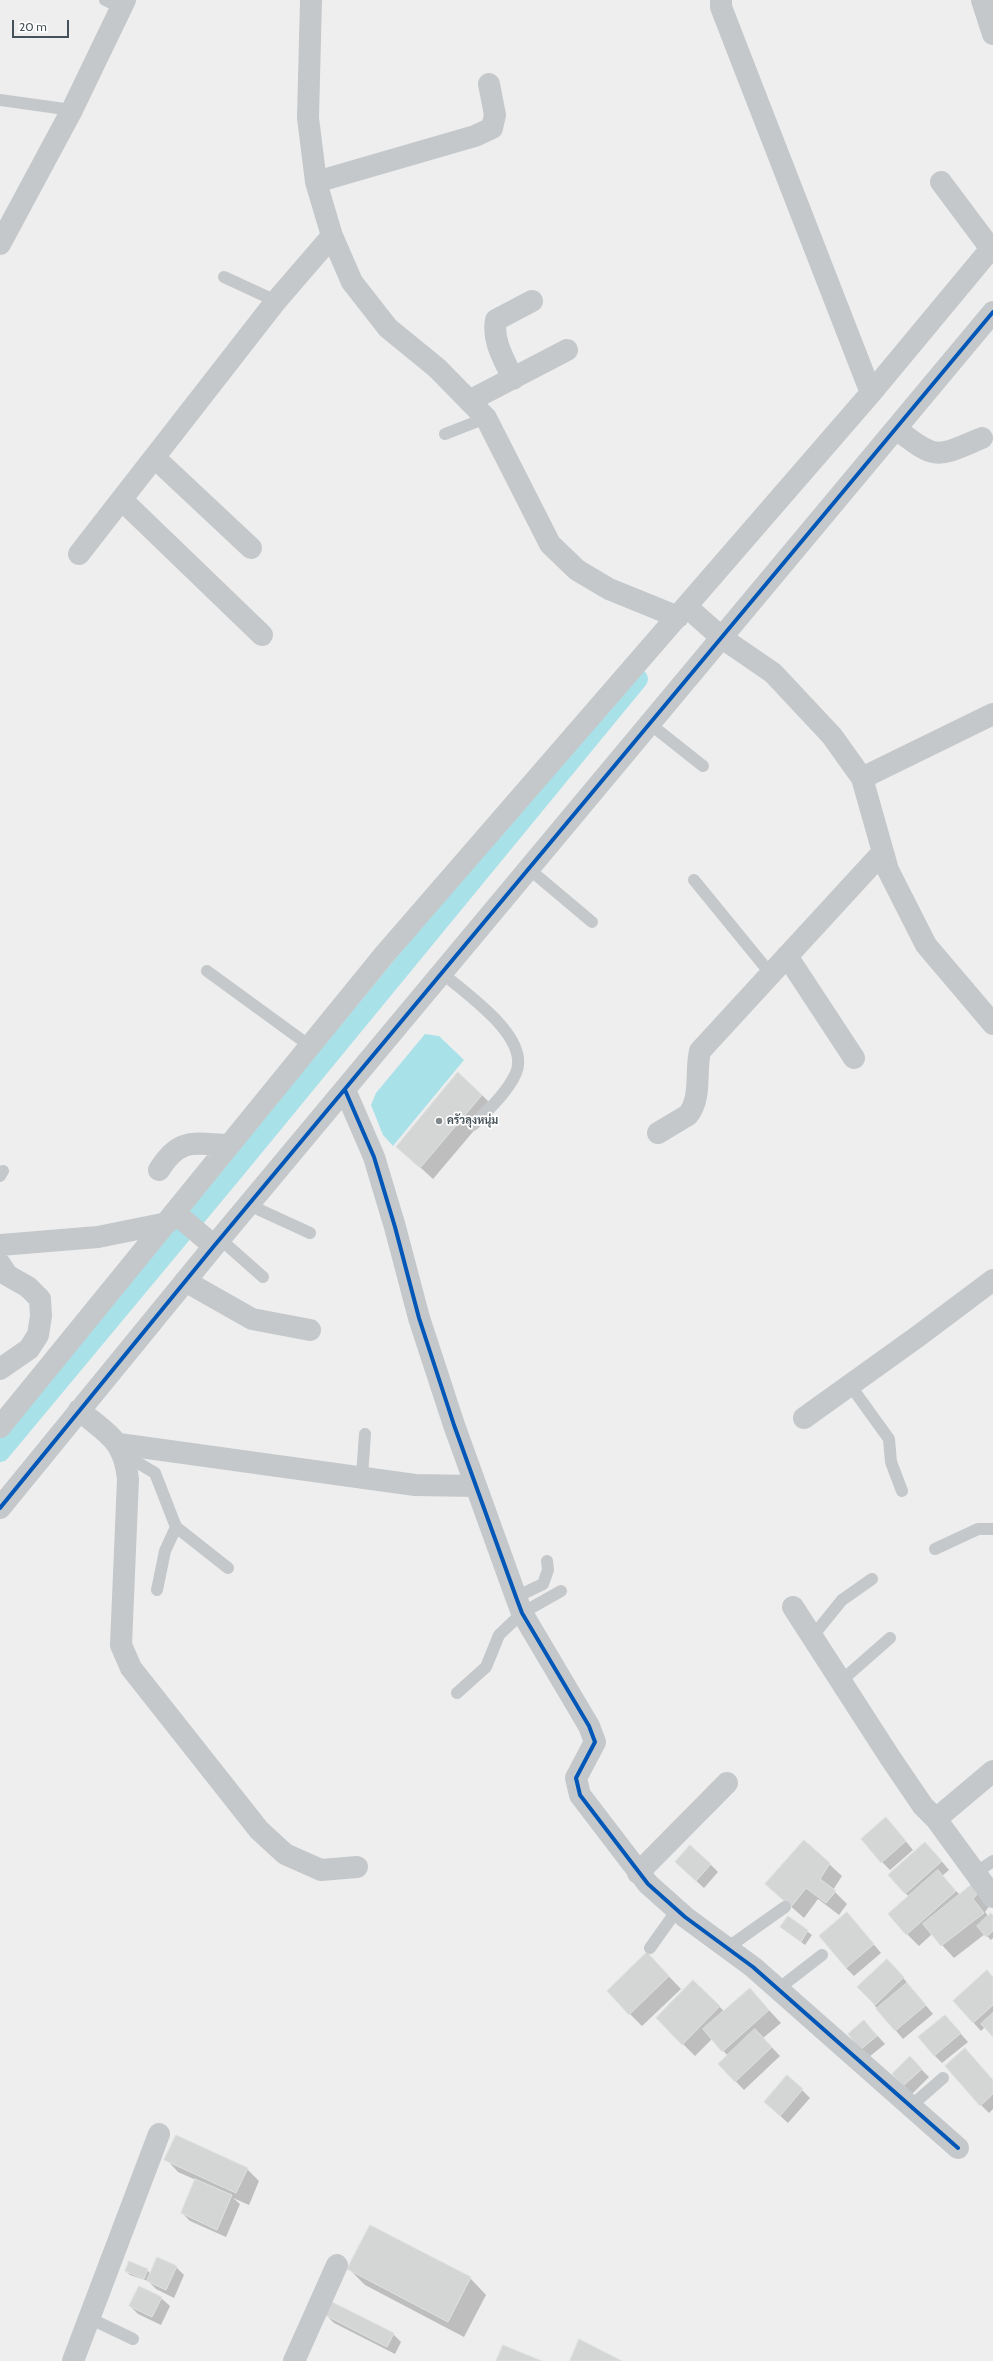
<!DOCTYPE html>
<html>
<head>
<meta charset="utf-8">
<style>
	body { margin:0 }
	#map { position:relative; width:993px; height:2361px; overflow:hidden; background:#eee; font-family:Cabin,sans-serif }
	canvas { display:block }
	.scale { position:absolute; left:12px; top:20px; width:57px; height:18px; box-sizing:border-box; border:2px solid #465259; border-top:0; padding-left:5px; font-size:12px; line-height:14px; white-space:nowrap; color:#465259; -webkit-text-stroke:3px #fff; paint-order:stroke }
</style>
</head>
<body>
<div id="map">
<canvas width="993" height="2361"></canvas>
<div class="scale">20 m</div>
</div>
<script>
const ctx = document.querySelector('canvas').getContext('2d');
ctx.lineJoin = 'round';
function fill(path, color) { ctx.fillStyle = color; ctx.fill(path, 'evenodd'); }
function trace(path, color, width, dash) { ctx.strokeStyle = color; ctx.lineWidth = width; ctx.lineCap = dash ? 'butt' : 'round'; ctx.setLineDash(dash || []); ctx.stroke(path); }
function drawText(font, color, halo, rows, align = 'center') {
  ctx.font = font + ' Cabin,Sarabun,sans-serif'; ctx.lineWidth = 3.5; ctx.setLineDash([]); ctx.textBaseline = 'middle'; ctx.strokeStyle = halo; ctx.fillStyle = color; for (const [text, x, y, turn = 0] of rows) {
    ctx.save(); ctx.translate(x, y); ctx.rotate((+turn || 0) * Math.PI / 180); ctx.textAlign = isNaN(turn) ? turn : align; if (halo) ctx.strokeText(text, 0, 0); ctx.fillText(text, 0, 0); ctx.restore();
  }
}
const water = new Path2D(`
	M425 1034 439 1036 464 1060 393 1146 383 1135 371 1105 376 1093Z`);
const shadow = new Path2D(`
	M482 1095 494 1107 433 1179 398 1147Z
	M894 1827 913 1850 890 1870 882 1862Z
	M933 1851 949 1870 942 1876 960 1895 971 1887 990 1905 985 1912 989 1917H993V1938L991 1940 985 1934 954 1958 932 1934 919 1946 907 1934 909 1897 889 1875Z
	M710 1864 718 1872 704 1888 684 1870Z
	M829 1864 842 1876 833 1890 847 1904 839 1915 818 1899 804 1918 779 1896Z
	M788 1917 812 1935 805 1945 781 1927Z
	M855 1922 881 1953 854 1976 846 1968Z
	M659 1966 681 1989 642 2026 630 2014Z
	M895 1968 933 2014 903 2039 859 1987Z
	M993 1978V2035L985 2027 981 2031 954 2001Z
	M693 1981 725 2012 750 1990 781 2023 763 2038 780 2056 744 2090 719 2064 728 2056 712 2039 695 2056 657 2018Z
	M945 2016 968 2042 942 2063 934 2055Z
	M864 2021 885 2044 869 2057 861 2049Z
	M918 2066 929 2077 912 2094 893 2074Z
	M993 2080V2109L989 2113 981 2105Z
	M802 2090 810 2098 788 2123 765 2102Z
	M166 2159 247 2169 259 2181 249 2205 233 2198 240 2204 226 2237 190 2221 182 2213 196 2180 178 2172Z
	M176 2267 184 2275 174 2298 156 2289 148 2281 130 2275 126 2271 147 2270 151 2274Z
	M348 2268 470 2278 486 2295 464 2337 365 2285Z
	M161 2298 170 2306 161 2325 138 2314 130 2306Z
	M326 2315 393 2334 401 2342 395 2354 334 2323Z`);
const canal = new Path2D(`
	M0 1452 233 1172 638 679`);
const building = new Path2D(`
	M458 1072 482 1095 420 1168 396 1147Z
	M886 1817 906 1841 881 1863 861 1839Z
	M804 1840 830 1863 820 1879 836 1891 826 1903 806 1888 791 1907 765 1884Z
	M925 1842 942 1861 905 1894 888 1875Z
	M690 1845 711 1864 696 1881 675 1862Z
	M938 1870 956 1891 906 1935 888 1914Z
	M971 1885 979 1892 973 1899 984 1913 941 1946 923 1924Z
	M847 1912 874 1944 846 1968 819 1936Z
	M991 1913 993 1915V1931L986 1937 977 1926Z
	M788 1916 808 1930 801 1942 780 1927Z
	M647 1952 669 1976 629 2015 607 1991Z
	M887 1959 904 1977 875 2005 857 1987Z
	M987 1970 993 1977V2005L973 2023 953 2001Z
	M693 1980 720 2006 682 2045 656 2018Z
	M907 1983 926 2005 895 2031 876 2009Z
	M750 1988 769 2010 722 2052 703 2029Z
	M993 2013V2037L981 2024Z
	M945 2015 961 2033 934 2056 918 2037Z
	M864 2020 877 2036 860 2050 848 2034Z
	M755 2029 772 2047 735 2082 718 2064Z
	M965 2048 993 2080V2094L980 2106 945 2066Z
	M910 2056 922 2069 903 2086 892 2074Z
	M787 2075 803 2089 780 2116 764 2102Z
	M176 2135 248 2168 236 2193 164 2160Z
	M195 2179 232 2195 217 2230 181 2213Z
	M370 2225 471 2277 448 2322 347 2269Z
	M157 2257 177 2266 166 2290 147 2281Z
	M129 2261 148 2269 144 2279 125 2271Z
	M139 2286 162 2297 152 2317 129 2306Z
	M332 2302 394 2333 387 2347 325 2315Z
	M579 2339 622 2361H570Z
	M503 2345 542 2361H496Z`);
const service = new Path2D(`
	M105 0 121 8
	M0 100 72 110
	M224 277 276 301
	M445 434 486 418
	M650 724 703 766
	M529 869 592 922
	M694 880 770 973
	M207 971 310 1046
	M442 973C466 994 531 1037 516 1073 507 1093 489 1109 473 1125
	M0 1176 3 1171
	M249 1205 310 1233
	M220 1239 263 1277
	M850 1385 889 1439 891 1462 902 1491
	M123 1454 155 1473 176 1527 228 1568
	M362 1476 365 1434
	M935 1549 978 1529H993
	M157 1590 165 1551 176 1527
	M516 1597 543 1584 548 1570 547 1561
	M812 1637 842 1600 872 1579
	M841 1681 890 1638
	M457 1693 486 1667 499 1635 522 1613 561 1591
	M975 1873 993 1861
	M650 1948 677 1910
	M727 1948 785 1907
	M778 1989 822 1955
	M912 2105 943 2078
	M89 2318 133 2339`);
const minor = new Path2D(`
	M311 0 308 118 316 182 332 236 352 282 388 328 437 368 486 418 550 544 577 570 609 589 678 617
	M721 0V7L738 51 871 393
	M982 0 993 34
	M316 182 475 136 492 128 495 115 489 84
	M941 182 991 249
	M0 244 72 110 125 0
	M513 379C504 359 492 341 496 320L532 301
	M469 401 567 350
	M896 429C937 460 935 458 982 438
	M155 458 251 548
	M122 500 262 635
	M79 554 276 301 332 236
	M687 607 722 638 773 673 832 736 862 778 888 870 926 945 993 1024
	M862 778 993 714
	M787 956 854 1058
	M345 1090 374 1157 395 1227 419 1318 454 1425 516 1597 522 1613 589 1726 595 1742 576 1778 580 1795 648 1884 685 1917 753 1967 958 2148
	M658 1133 688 1115C702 1098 695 1071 700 1051L882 853
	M159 1170C180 1136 195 1144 229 1145
	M175 1213 214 1246
	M0 1245 98 1237 167 1223
	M0 1264 7 1275 28 1287 40 1299 41 1316 38 1335 29 1349 0 1369
	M185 1281 252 1319 310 1330
	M79 1410C107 1434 124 1439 128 1479L121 1645 131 1668 259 1830 285 1854 321 1870 357 1867
	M804 1418 917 1337 993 1280
	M0 1427 384 955 871 393 993 246
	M119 1444 415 1485 475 1486
	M0 1508 214 1246 993 312
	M793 1607 891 1759 923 1806 936 1819 993 1771
	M936 1819 993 1897
	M638 1873 727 1783
	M73 2361 159 2134
	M294 2361 337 2265`);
const cycleway = new Path2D(`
	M345 1090 374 1157 395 1227 419 1318 454 1425 516 1597 522 1613 589 1726 595 1742 576 1778 580 1795 648 1884 685 1917 753 1967 958 2148
	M0 1508 214 1246 993 312`);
const markers = [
	[439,1121,4,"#81898d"]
];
const poiNames = [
	["ครัวลุงหนุ่ม",447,1121]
];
fill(water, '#a9e1e9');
fill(shadow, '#0003');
trace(canal, '#a9e1e9', 20);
fill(building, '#d4d6d6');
trace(building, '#dfe0e1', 1);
trace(service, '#c5c8ca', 12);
trace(minor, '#c5c8ca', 22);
trace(cycleway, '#0057b8', 4);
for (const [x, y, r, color] of markers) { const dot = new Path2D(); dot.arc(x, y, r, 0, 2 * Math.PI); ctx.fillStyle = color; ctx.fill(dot); trace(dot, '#fff', 1.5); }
drawText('bold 11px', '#465259', '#fff', poiNames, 'left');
</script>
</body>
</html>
